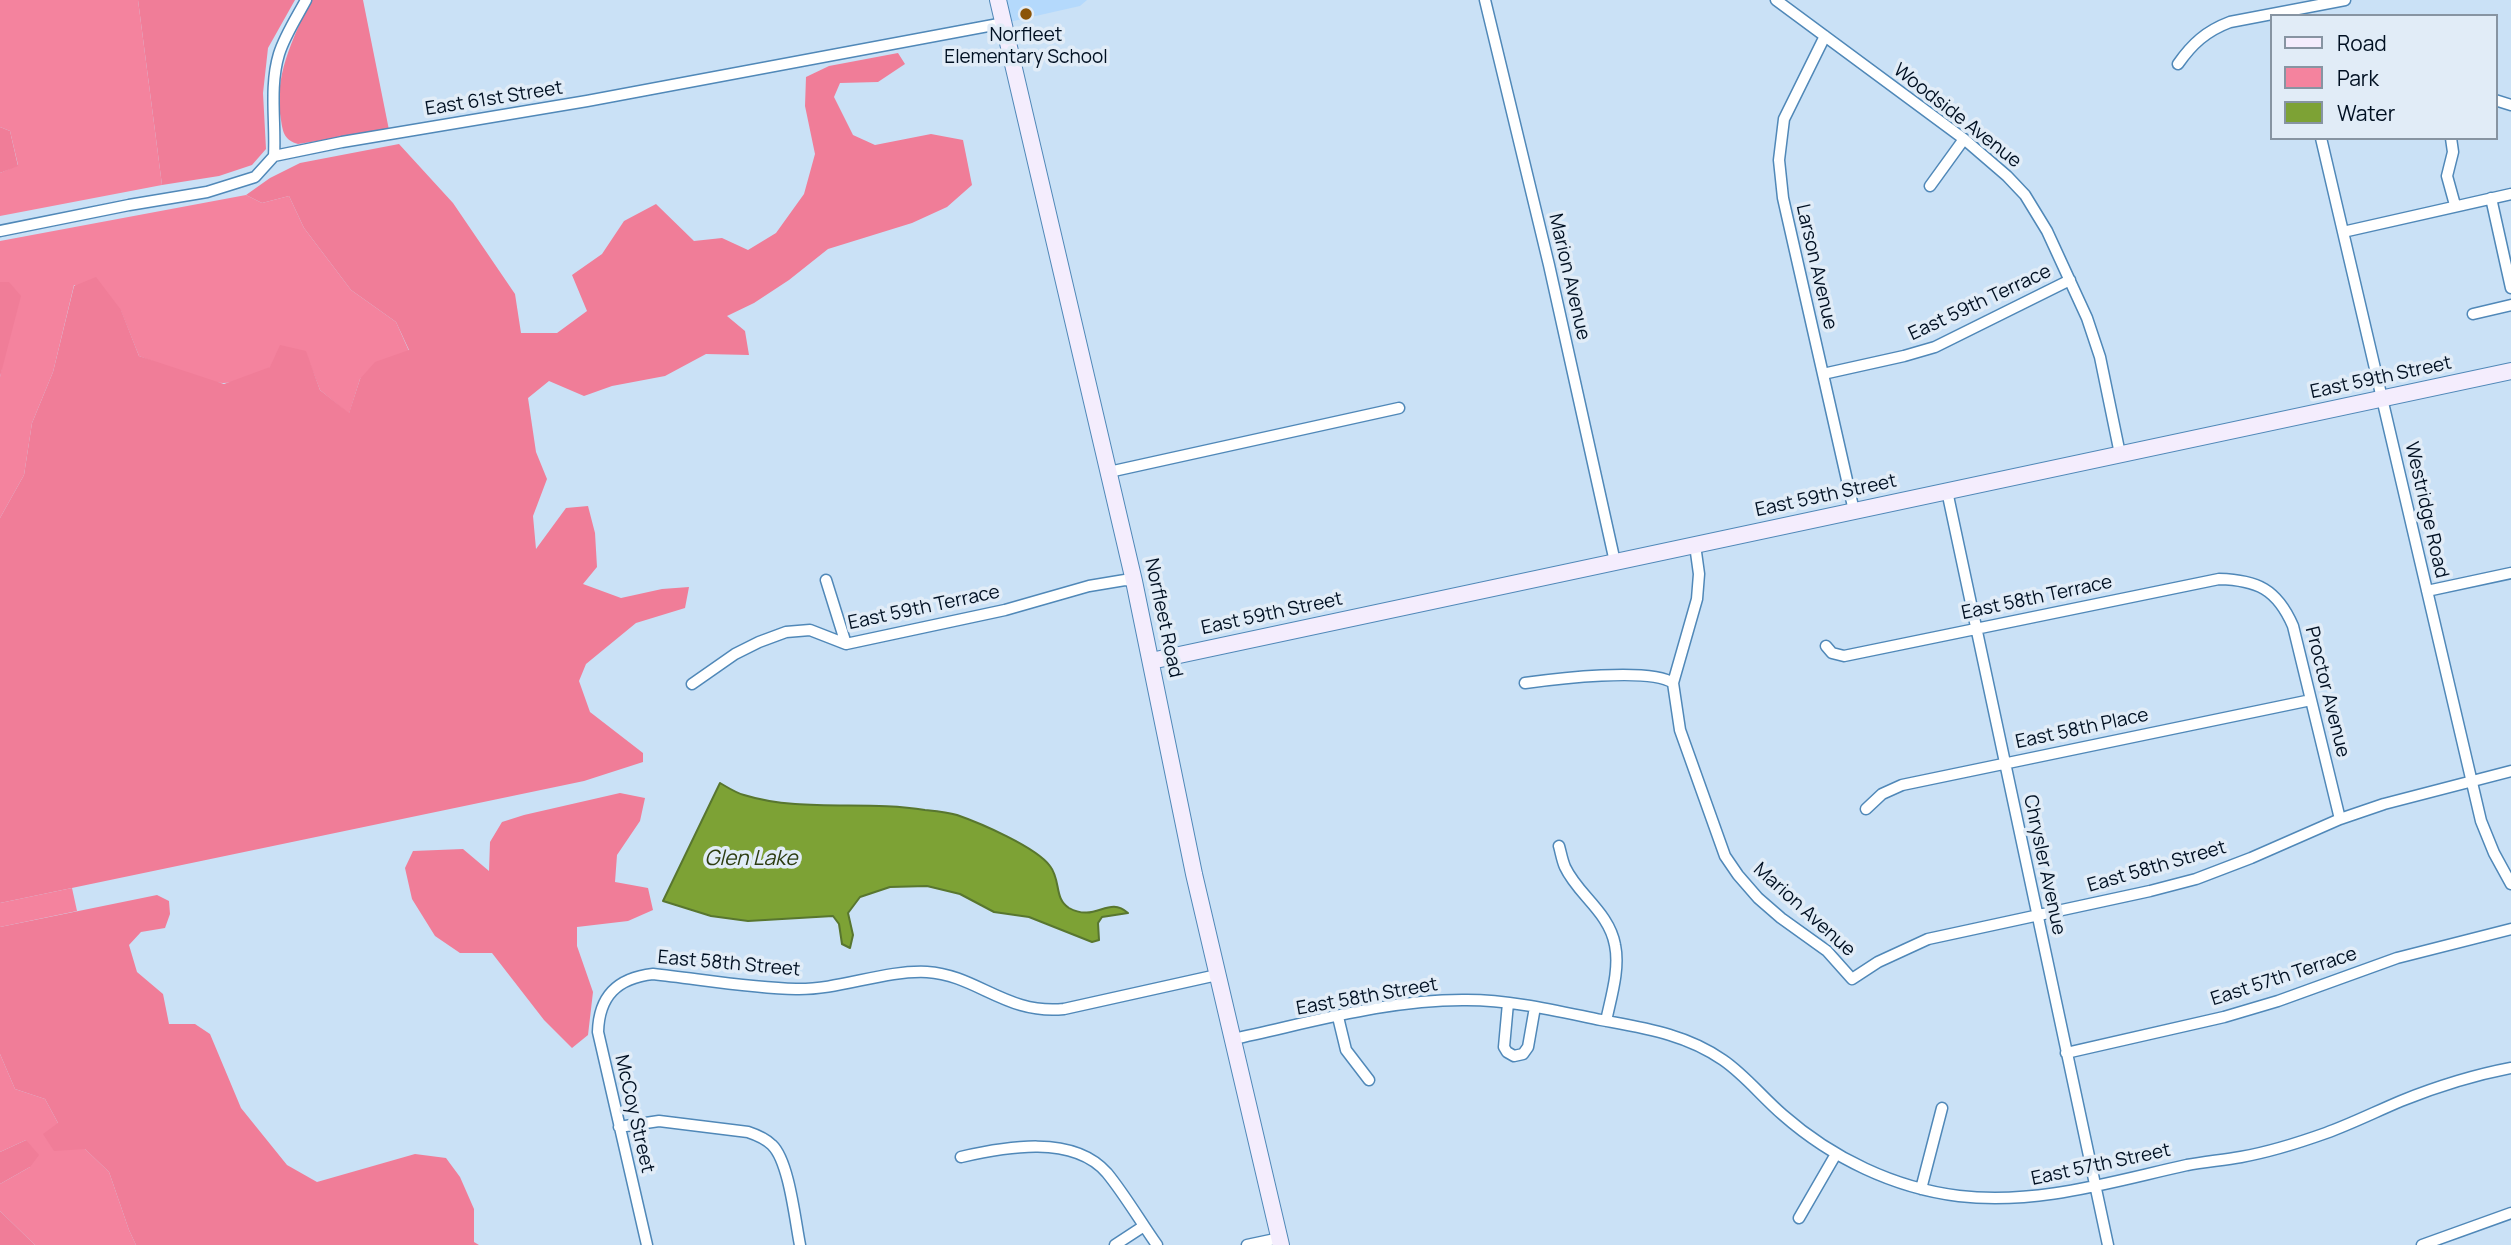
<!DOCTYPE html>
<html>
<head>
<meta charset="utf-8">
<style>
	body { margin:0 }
	#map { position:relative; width:2511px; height:1245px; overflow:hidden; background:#cae1f6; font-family:Manrope,sans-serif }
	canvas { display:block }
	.legend { position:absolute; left:2270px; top:14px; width:228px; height:126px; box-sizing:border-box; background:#e1ecf7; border:2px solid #8794a2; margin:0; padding:9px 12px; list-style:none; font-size:21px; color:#001022 }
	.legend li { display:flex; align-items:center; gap:14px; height:35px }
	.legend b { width:35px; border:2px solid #8794a2 }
</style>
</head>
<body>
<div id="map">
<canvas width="2511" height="1245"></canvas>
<ul class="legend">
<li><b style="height:9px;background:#f4edfd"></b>Road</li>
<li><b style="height:19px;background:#f4839e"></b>Park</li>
<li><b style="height:19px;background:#7da235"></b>Water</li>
</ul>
</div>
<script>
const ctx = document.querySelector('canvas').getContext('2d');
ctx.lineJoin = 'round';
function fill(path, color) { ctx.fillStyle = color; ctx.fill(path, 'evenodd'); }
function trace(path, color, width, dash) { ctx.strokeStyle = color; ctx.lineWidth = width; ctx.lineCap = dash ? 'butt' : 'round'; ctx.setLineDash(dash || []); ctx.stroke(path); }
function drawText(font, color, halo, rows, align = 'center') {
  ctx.font = font + ' Manrope,sans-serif'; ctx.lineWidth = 7; ctx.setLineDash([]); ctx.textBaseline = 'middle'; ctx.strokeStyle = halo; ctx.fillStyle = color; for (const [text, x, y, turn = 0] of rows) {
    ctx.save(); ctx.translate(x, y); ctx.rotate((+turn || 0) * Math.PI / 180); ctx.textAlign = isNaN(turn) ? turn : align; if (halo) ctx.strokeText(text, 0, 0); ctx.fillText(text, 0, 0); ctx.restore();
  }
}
const built = new Path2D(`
	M1005 0H1087L1080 6 1009 22Z`);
const green = new Path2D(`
	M0 0H138L162 185 0 216V173L18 165 10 131 0 127Z
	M246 195 262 203 289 196 304 228 351 290 396 322 409 351 360 379 349 414 320 390 305 351C289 359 238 384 223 383 204 383 158 363 139 356L121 311 74 285 53 372 32 423 24 475 0 518V377L4 356 9 282H0V241Z
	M72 888 77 911 0 927V903Z
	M0 1054 15 1089 45 1099 58 1123 109 1172 129 1230 136 1245H35L0 1211V1184L30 1167 26 1140 0 1152Z`);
const forest = new Path2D(`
	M138 0H295L268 48 263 93 266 149 252 165 219 176 162 185Z
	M310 0H363L389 130 298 144C285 140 283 134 281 120 273 76 293 40 310 0Z
	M898 53 905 64 878 82 840 83 834 97 853 135 875 145 931 134 963 140 972 185 947 207 912 223 828 249 789 280 754 303 727 316 745 331 749 355 706 354 665 376 612 386 584 396 549 381 528 398 536 452 547 479 533 516 536 549 566 508 588 506 595 533 597 567 583 584 621 598 662 589 689 587 685 608 636 623 586 664 579 681 590 712 643 753V762L584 781 0 903V518L24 475 32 423 53 372 74 286 96 277 121 310 139 356 224 384 270 367 280 345 306 351 320 390 349 413 360 379 375 362 409 350 396 322 351 290 304 228 289 196 262 203 246 195 270 178 300 163 399 144 453 203 515 294 521 333H557L587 311 572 275 602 254 624 221 656 204 694 241 722 238 748 250 776 233 804 194 815 154 805 106 806 77 829 66Z
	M0 127 10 131 18 166 0 173Z
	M0 282H9L21 296 0 377Z
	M620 793 645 798 640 821 617 855 615 882 648 888 653 910 628 921 577 927V946L593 992 588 1035 572 1048 544 1020 492 953H460L435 936 412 899 405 868 413 851 463 849 489 871 490 842 502 822 524 815Z
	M157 895 169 901 170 914 165 928 141 932 129 945 137 972 163 994 169 1024H195L210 1034 241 1108 287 1165 317 1182 415 1154 446 1158 460 1177 474 1209V1242L479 1245H136L129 1230 109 1172 85 1149 54 1151 43 1134 58 1123 45 1099 15 1089 0 1054V927Z
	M26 1140 39 1155 30 1167 0 1184V1152Z
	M0 1211 35 1245H0Z`);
const water = new Path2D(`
	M720 783C727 787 736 793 744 795 802 813 866 800 925 810 935 811 947 812 957 815 980 823 1036 847 1050 866 1061 880 1054 899 1069 908 1096 923 1108 895 1128 913L1102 917 1098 923 1099 940 1092 942 1029 917 994 912 960 894 927 886 890 887 860 897 848 913 853 935 850 948 842 944 839 924 833 916 748 921 711 916 663 901Z`);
const street = new Path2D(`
	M1485 0 1549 265 1615 562
	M1776 0 1964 139 2007 176 2025 195 2047 231 2087 318 2100 357 2120 454
	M1825 36 1784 119 1779 160 1783 198 1854 511
	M2178 64C2192 44 2206 31 2230 22L2345 0
	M2495 100 2511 105
	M2321 138 2481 821 2494 853 2511 884
	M2451 138 2453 152 2447 176 2455 205
	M274 156C276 123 269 87 279 54 285 35 297 17 306 0
	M1930 186 1964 139
	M2491 198 2511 288
	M0 231 129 205 207 192 255 177 274 156 342 142 587 101 1004 23
	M2343 232 2511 194
	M2473 314 2511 305
	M1823 374 1904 356 1935 347 2070 280
	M1109 472 1399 408
	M1947 491 2108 1245
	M1695 545 1699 574 1697 599 1673 683 1680 730 1725 856 1738 875 1758 898 1781 918 1827 951 1852 979 1878 962 1928 939 2150 891 2196 879 2251 858 2340 819 2384 804 2511 771
	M826 580 846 644
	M2427 591 2511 573
	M1826 646 1832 653 1844 656 2219 579C2257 580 2277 589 2293 626L2340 819
	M1525 683C1554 679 1650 667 1673 683
	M692 684 735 654 759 642 786 632 810 630 846 644 1005 610 1089 586 1125 580 1134 581
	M1866 809 1882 794 1902 785 2311 700
	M1559 846C1561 853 1562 860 1565 867 1578 895 1609 912 1615 945 1620 969 1611 997 1606 1021
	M1508 1003 1504 1047 1507 1052 1514 1056 1523 1054 1528 1047 1535 1007
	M1338 1017 1346 1050 1369 1080
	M1233 1039C1309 1023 1388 999 1467 1000 1512 1000 1557 1011 1601 1020 1644 1028 1686 1034 1723 1060 1745 1075 1762 1097 1783 1115 1832 1158 1894 1188 1959 1196 2038 1205 2110 1182 2187 1165 2204 1162 2223 1160 2241 1157 2269 1152 2298 1143 2326 1133 2351 1124 2375 1112 2401 1101 2436 1087 2474 1075 2511 1068
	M2066 1053 2224 1017 2278 1001 2397 958 2511 929
	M619 1127 659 1121 748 1132C757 1135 765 1138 772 1145 789 1161 795 1220 800 1245
	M961 1157C1005 1147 1073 1134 1107 1173 1125 1195 1140 1221 1157 1245
	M1921 1189 1942 1108
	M1799 1218 1836 1154
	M647 1245 598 1032C599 996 617 978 653 974 699 979 750 988 796 989 840 990 883 970 927 972 977 975 1006 1015 1064 1009L1217 975
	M1115 1245 1144 1226
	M1247 1245 1280 1238
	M2422 1245 2511 1213`);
const secondary = new Path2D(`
	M998 0 1134 581 1194 874 1281 1245
	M1151 661 2511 371`);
const markers = [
	[1026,14,7,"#8b5407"]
];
const poiNames = [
	["Norfleet",1026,36],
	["Elementary School",1026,58]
];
const streetNames = [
	["East 61st Street",494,99,-9],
	["Woodside Avenue",1957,116,38],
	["Larson Avenue",1816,267,77],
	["Marion Avenue",1569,277,77],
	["East 59th Terrace",1980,303,-25],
	["East 59th Street",2381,378,-12],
	["East 59th Street",1826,496,-12],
	["Westridge Road",2426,510,77],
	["East 58th Terrace",2037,598,-12],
	["East 59th Terrace",924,608,-12],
	["East 59th Street",1272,614,-12],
	["Norfleet Road",1163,618,78],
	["Proctor Avenue",2327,692,76],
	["East 58th Place",2082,729,-12],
	["Chrysler Avenue",2044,865,78],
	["East 58th Street",2157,867,-16],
	["Marion Avenue",1804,910,42],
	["East 58th Street",729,964,5],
	["East 57th Terrace",2284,977,-18],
	["East 58th Street",1367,997,-10],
	["McCoy Street",634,1114,77],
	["East 57th Street",2101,1165,-12]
];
const waterNames = [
	["Glen Lake",751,859]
];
fill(built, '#b4d9fc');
fill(green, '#f4839e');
fill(forest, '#f07d98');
fill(water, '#7da235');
trace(water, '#58762f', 2);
trace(street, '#5088b8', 13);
trace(secondary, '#5088b8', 18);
trace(street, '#fff', 10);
trace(secondary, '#f4edfd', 16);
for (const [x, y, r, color] of markers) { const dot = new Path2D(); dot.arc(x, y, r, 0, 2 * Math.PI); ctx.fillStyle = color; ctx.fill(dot); trace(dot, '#e1ecf7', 2.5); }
drawText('19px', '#001022', '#e1ecf7', poiNames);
drawText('19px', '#001022', '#e1ecf7', streetNames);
drawText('italic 21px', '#2d3d11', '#e1ecf7', waterNames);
</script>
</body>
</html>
